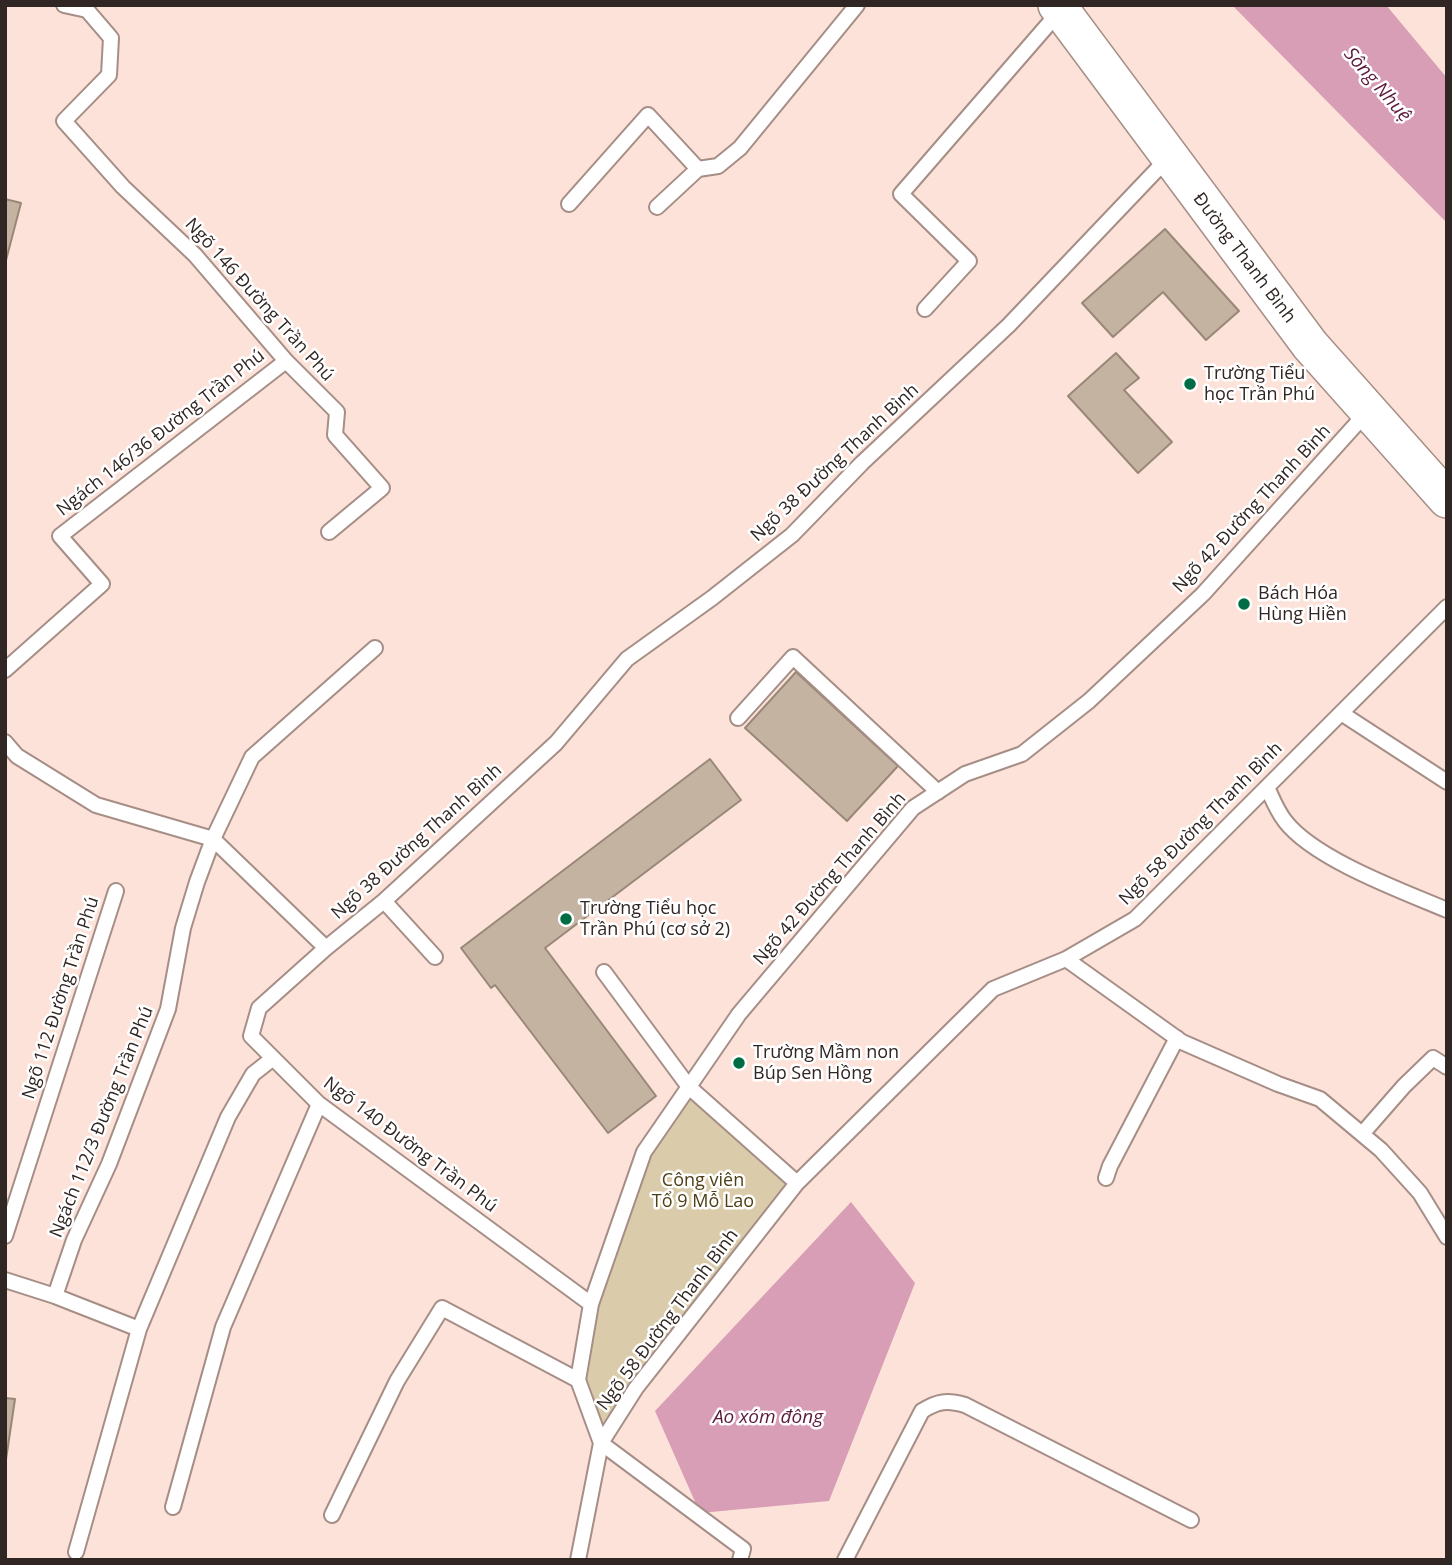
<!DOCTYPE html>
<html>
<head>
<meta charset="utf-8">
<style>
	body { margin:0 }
	#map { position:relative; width:1452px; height:1565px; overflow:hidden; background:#fce2d8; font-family:"Open Sans",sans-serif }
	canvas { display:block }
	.frame { position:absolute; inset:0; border:7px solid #302623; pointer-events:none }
</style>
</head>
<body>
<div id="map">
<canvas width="1452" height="1565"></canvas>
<div class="frame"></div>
</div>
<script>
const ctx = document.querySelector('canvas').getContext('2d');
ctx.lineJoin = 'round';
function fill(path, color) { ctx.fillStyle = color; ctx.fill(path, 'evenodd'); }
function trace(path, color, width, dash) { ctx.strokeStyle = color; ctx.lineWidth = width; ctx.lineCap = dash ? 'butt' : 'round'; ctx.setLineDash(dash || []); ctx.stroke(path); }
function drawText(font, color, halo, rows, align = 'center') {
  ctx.font = font + ' "Open Sans",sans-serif'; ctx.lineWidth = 5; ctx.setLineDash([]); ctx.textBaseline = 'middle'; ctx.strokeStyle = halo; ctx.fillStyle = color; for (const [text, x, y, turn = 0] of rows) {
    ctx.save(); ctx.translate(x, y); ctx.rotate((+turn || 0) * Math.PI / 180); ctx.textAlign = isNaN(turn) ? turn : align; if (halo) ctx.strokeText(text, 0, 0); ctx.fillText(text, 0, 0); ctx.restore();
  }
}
const green = new Path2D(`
	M689 1087 797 1183 601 1443 578 1380 591 1304 644 1152Z`);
const water = new Path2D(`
	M1232 5H1386L1447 78V223Z
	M851 1202 915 1283 829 1501 700 1513 655 1411Z`);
const building = new Path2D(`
	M5 199 21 203 5 264Z
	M1165 229 1239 311 1206 340 1163 292 1113 337 1082 303Z
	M1116 353 1139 378 1124 390 1172 442 1138 473 1068 396Z
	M796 672 898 766 847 821 745 728Z
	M710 759 741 800 545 948 656 1096 608 1133 495 985 491 988 461 948Z
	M5 1398 15 1399 5 1466Z`);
const service = new Path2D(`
	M64 5 87 10 111 38 109 75 64 121 123 187 195 255 286 361 337 412 335 435 382 488 329 532
	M569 204 648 115 698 169
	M657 207 698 169 718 166 740 148 857 5
	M925 309 969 261 901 194 1059 12
	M5 670 102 584 60 536 286 361
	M1341 713 1447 782
	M738 718 793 657 938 792
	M5 742 17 756 96 805 213 839 326 948
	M1267 787C1272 798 1277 811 1285 821 1314 859 1402 891 1447 910
	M384 901 435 957
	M1066 959 1182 1042 1278 1084 1320 1099 1381 1150 1420 1193 1447 1237
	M604 972 689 1087 797 1183
	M1362 1134 1404 1086 1433 1058 1447 1067
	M1106 1178 1110 1166 1177 1038
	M5 1236 116 891
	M5 1280 55 1296 139 1329
	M55 1296 74 1240 109 1164 168 1009 183 928 197 882 213 839 252 757 375 648
	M591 1304 319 1104 251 1036 259 1008 326 948 384 901 556 743 627 659 712 598 792 535 862 463 1009 325 1168 158
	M601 1443 578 1380 591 1304 644 1152 739 1014 913 808 965 774 1022 754 1089 701 1203 594 1368 411
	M601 1443 743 1549 740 1560
	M173 1507 223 1327 319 1104
	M332 1515 397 1381 442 1308 578 1380
	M76 1552 139 1329 228 1117 253 1074 272 1059
	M578 1560 601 1443 636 1388 797 1183 993 989 1066 959 1135 919 1447 607
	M845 1560 922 1411C938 1401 947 1400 965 1405L1191 1520`);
const tertiary = new Path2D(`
	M1057 5 1310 345 1447 499`);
const markers = [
	[1190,384,7,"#006c44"],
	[1244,604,7,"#006c44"],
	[566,919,7,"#006c44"],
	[739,1063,7,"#006c44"]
];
const streetNames = [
	["Đường Thanh Bình",1244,258,53],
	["Ngõ 146 Đường Trần Phú",259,300,48],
	["Ngách 146/36 Đường Trần Phú",161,433,-38],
	["Ngõ 38 Đường Thanh Bình",835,463,-43],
	["Ngõ 42 Đường Thanh Bình",1252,509,-47],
	["Ngõ 58 Đường Thanh Bình",1201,824,-45],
	["Ngõ 38 Đường Thanh Bình",417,842,-42],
	["Ngõ 42 Đường Thanh Bình",830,879,-49],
	["Ngõ 112 Đường Trần Phú",61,998,-72],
	["Ngách 112/3 Đường Trần Phú",102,1122,-68],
	["Ngõ 140 Đường Trần Phú",410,1145,37],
	["Ngõ 58 Đường Thanh Bình",668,1320,-53]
];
const poiNames = [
	["Trường Tiểu",1204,374],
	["học Trần Phú",1204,395],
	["Bách Hóa",1258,594],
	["Hùng Hiền",1258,615],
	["Trường Tiểu học",580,909],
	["Trần Phú (cơ sở 2)",580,930],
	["Trường Mầm non",753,1053],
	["Búp Sen Hồng",753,1074]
];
const parkNames = [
	["Công viên",703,1181],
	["Tổ 9 Mỗ Lao",703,1202]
];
const waterNames = [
	["Sông Nhuệ",1377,85,49],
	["Ao xóm đông",768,1418]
];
fill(green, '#daccaa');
fill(water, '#d89eb6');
fill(building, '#c5b3a2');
trace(building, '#998777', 2);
trace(service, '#a68e86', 18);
trace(tertiary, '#a68e86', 40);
trace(service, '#fff', 14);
trace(tertiary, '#fff', 37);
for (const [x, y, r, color] of markers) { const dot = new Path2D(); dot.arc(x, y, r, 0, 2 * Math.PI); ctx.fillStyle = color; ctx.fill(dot); trace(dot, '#fff', 2.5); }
drawText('18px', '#302623', '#fff', streetNames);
drawText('18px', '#302623', '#fff', poiNames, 'left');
drawText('18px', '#4f3f15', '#fff', parkNames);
drawText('italic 19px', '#5d1a3c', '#fff', waterNames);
</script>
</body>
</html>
